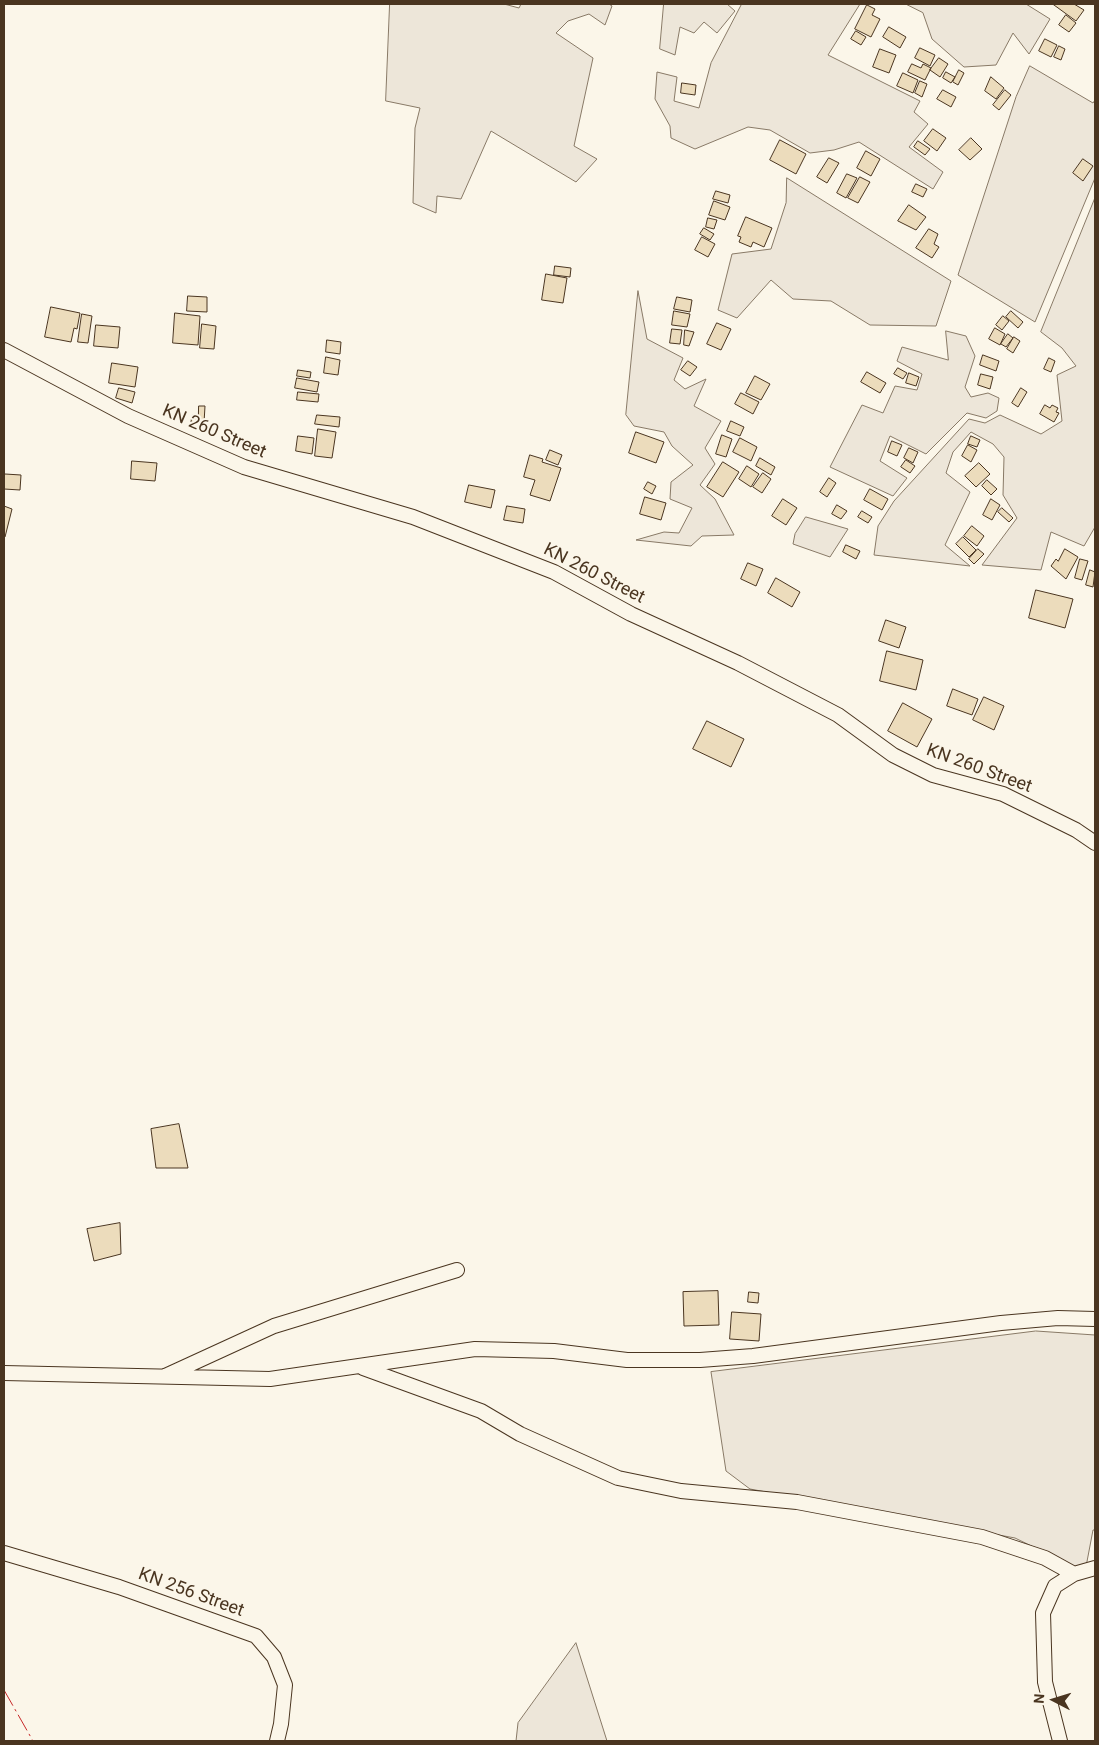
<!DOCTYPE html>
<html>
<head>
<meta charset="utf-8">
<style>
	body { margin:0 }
	#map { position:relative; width:1099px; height:1745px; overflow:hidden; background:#fbf6e9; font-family:Roboto,sans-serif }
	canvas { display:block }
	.frame { position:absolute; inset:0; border:5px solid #4a3520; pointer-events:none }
	.north { position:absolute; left:1029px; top:1675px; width:50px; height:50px; -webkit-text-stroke:4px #fbf6e9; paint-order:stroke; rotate:275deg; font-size:14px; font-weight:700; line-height:20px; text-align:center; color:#4a3520 }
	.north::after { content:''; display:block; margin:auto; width:18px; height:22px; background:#4a3520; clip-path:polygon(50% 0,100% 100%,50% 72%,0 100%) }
</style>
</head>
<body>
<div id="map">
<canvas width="1099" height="1745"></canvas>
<div class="frame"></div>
<div class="north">N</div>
</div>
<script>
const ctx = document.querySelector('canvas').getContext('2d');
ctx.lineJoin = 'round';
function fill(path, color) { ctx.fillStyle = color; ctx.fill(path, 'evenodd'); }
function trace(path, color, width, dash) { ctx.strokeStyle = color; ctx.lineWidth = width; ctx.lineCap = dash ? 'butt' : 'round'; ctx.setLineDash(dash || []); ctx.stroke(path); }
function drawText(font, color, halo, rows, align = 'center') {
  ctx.font = font + ' Roboto,sans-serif'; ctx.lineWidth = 4; ctx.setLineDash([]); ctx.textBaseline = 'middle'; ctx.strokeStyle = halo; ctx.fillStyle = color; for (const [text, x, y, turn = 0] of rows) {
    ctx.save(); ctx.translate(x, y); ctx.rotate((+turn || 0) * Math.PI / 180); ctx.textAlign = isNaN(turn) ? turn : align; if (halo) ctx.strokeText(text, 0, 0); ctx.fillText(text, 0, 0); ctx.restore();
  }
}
const green = new Path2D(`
	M390 4H504L519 8 521 4H609L612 6 605 25 589 14 568 21 556 33 593 58 574 146 597 159 576 182 491 131 461 199 437 196 436 213 413 203 415 128 420 108 386 101Z
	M664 4H727L735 11 717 33 704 22 694 33 680 27 675 55 660 49Z
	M742 4H860L828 55 920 101 914 112 928 124 909 147 943 172 933 189 859 142 834 150 810 153 770 130 748 127 695 149 671 138 670 126 655 99 657 72 677 77 674 101 699 108 711 63Z
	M906 4H1026L1050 19 1029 54 1013 33 996 65 964 67 932 39 923 13Z
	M1030 66 1093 103 1095 100V178L1035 322 958 275 1016 97Z
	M787 178 951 281 936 326 870 325 831 301 793 299 771 280 737 318 718 310 732 254 771 249 786 203Z
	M1095 198V527L1084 546 1051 532 1041 570 982 565 1017 518 1003 495 1004 457 993 444 971 432 953 452 946 473 970 492 945 545 970 566 874 555 878 526 894 501 969 419 985 423 1000 415 1041 434 1062 421 1057 375 1076 366 1062 348 1041 332Z
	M638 291 647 339 683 358 674 380 685 389 706 379 694 406 721 421 705 448 715 464 700 485 715 499 734 535 702 536 691 546 636 540 664 532 679 533 692 508 670 499 671 482 693 465 672 446 664 432 634 426 626 415Z
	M946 331 966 336 975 356 965 387 971 397 988 393 999 398 997 411 986 418 967 413 926 454 890 436 880 461 907 478 893 496 830 467 862 405 883 413 895 386 917 390 922 374 897 361 902 347 948 360Z
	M806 517 848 529 830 557 793 544 795 534Z
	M1036 1331 1095 1335V1530H1093L1085 1572 1015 1538 750 1489 726 1471 711 1372Z
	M576 1643 607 1741H516L518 1723Z`);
const building = new Path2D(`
	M1055 4H1074L1084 10 1076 21 1054 5Z
	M867 5 875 9 872 15 880 19 871 37 855 29Z
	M1066 15 1076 23 1069 32 1059 25Z
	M889 27 906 37 900 48 883 37Z
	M856 31 866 37 861 45 851 39Z
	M1045 39 1057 45 1051 57 1039 51Z
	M1059 46 1065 49 1061 60 1054 57Z
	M920 48 935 55 930 66 915 58Z
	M880 49 896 55 889 73 873 67Z
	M939 58 948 64 940 77 930 70Z
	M912 64 921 68 923 64 931 68 925 80 908 72Z
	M959 70 964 73 958 85 953 82Z
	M946 72 955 77 951 83 943 78Z
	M903 73 918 80 913 93 897 86Z
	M991 77 1004 88 996 99 985 91Z
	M920 81 927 84 922 97 915 93Z
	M682 83 696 85 695 95 681 93Z
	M943 90 956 97 951 107 937 99Z
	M1005 90 1011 95 999 110 993 105Z
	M933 129 946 138 937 151 924 141Z
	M971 138 982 149 970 160 959 150Z
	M780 140 806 154 796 174 770 160Z
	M918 141 930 149 925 155 914 147Z
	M866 151 880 159 871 176 857 168Z
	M829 158 839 163 827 183 817 177Z
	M1083 159 1093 166 1083 181 1073 173Z
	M847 174 857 178 846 198 837 193Z
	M860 177 870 182 858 203 848 198Z
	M916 184 927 189 923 197 912 192Z
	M716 191 730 195 728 203 713 199Z
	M714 201 730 207 725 220 709 215Z
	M909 205 926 217 916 230 898 221Z
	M746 217 772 228 764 247 753 242 751 247 739 242 741 237 738 236Z
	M708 218 717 220 714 229 706 227Z
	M704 228 714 234 710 240 700 234Z
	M929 229 938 234 934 244 939 247 932 258 916 248Z
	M702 237 715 244 708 257 695 250Z
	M555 266 571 268 570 277 554 275Z
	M546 274 567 278 563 303 542 300Z
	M188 296 207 297V312L187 311Z
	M677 297 692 300 690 312 674 309Z
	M51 307 80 313 77 329 74 328 71 342 45 337Z
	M674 311 690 314 687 327 672 325Z
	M1011 311 1023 322 1018 328 1006 317Z
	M175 313 200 316 198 345 173 343Z
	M82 314 92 316 88 343 78 342Z
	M1003 316 1009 321 1002 330 996 325Z
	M717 323 731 329 721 350 707 344Z
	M202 324 216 326 214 349 200 348Z
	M96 325 120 327 118 348 94 346Z
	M995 328 1005 334 1000 345 989 339Z
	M672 329 682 330 680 344 670 343Z
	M685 330 694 332 689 346 684 345Z
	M1008 334 1013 338 1006 347 1001 344Z
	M1014 337 1020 341 1013 353 1007 349Z
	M327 340 341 342 340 354 326 352Z
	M983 355 999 361 996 371 980 365Z
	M326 357 340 360 338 375 324 373Z
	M1049 358 1055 361 1051 372 1044 369Z
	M688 361 697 367 690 376 681 370Z
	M112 363 138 367 135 387 109 383Z
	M898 368 907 373 903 379 894 374Z
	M298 370 311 372 310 378 297 376Z
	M867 372 886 383 880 393 861 382Z
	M909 373 919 377 916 386 906 383Z
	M981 374 993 377 990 389 978 385Z
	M755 376 770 384 761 400 746 393Z
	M297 378 319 382 317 392 295 388Z
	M119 388 135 392 132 403 116 398Z
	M1021 388 1027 392 1018 407 1012 403Z
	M298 392 319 394 318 402 297 400Z
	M741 393 759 402 753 414 735 404Z
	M1045 405 1050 408 1052 405 1058 408 1056 412 1059 413 1054 422 1040 414Z
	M199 406H205L204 423 191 422 192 415H198Z
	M317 415 340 417 339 427 315 424Z
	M731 421 744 427 740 436 727 431Z
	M318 429 336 432 332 458 315 456Z
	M636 432 664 442 656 463 629 453Z
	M722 435 732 439 726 457 716 454Z
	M298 436 314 438 312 454 296 451Z
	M971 436 980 440 977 447 968 444Z
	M740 438 757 447 751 461 733 452Z
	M892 441 902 445 897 456 888 452Z
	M968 445 977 450 971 462 962 456Z
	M909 448 918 452 913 463 904 458Z
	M550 450 562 455 558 465 546 460Z
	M530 455 543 459 542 462 561 468 550 501 530 495 535 480 524 477Z
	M760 458 775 467 771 475 756 466Z
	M906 460 915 466 910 473 901 467Z
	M132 461 157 463 155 481 131 479Z
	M723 462 739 472 723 497 707 487Z
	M979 463 990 474 976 487 965 476Z
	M747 466 759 474 751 487 739 479Z
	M763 473 771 479 762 493 753 487Z
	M5 474 21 475 20 490 4 489Z
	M829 478 836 483 827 497 820 492Z
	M987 480 997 489 991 495 982 486Z
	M648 482 656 486 652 494 644 489Z
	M469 485 495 490 491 508 465 502Z
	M870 489 888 499 882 510 864 500Z
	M645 497 666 503 661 520 640 514Z
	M783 499 797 508 786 525 772 516Z
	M991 499 1000 505 992 520 983 515Z
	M837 505 847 511 841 519 832 514Z
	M4 506 12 509 5 537H4Z
	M507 506 525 509 523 523 504 520Z
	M1002 508 1013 518 1009 522 998 512Z
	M862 511 872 517 868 523 858 517Z
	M972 526 984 536 977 546 964 536Z
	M963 537 976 550 969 557 956 544Z
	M846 545 860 551 856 559 843 552Z
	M978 549 984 554 974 564 969 559Z
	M1065 549 1078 557 1066 579 1051 566 1056 559 1058 561Z
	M1080 559 1088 561 1082 580 1075 578Z
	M748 563 763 569 756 586 741 579Z
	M1090 570 1095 572 1093 587 1086 585Z
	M776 578 800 592 792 607 768 593Z
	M1036 590 1073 599 1065 628 1029 618Z
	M886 620 906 627 899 648 879 641Z
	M887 651 923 660 916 690 880 681Z
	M953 689 978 699 972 715 947 706Z
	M984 697 1004 706 994 730 973 720Z
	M903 703 932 719 917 747 888 731Z
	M707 721 744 739 731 767 693 749Z
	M179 1124 188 1168H156L151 1129Z
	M120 1223 121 1254 94 1261 87 1229Z
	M718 1291 719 1325 684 1326 683 1292Z
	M749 1292 759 1293 758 1303 748 1302Z
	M732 1312 761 1314 759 1341 730 1339Z`);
const minor = new Path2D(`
	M4 350 128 416 244 467 413 517 554 572 631 614 738 663 838 715 893 755 933 775 1003 794 1076 830 1095 843
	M363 1368 481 1411 520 1434 618 1478 681 1491 797 1502 982 1537 1045 1558 1074 1574 1095 1568
	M4 1373 270 1379 475 1349 554 1351 627 1360H700L753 1356 1001 1323 1058 1318 1095 1319
	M165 1376 274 1326 457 1270
	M4 1553 119 1587 256 1636 274 1657 285 1685 281 1724 277 1741
	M1060 1741 1045 1682 1043 1613 1055 1586 1074 1574`);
const power = new Path2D(`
	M4 1690 33 1741`);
const streetNames = [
	["KN 260 Street",214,432,23],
	["KN 260 Street",594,574,27],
	["KN 260 Street",979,769,20],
	["KN 256 Street",191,1593,20]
];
fill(green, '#ede6d9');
trace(green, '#887966', 1);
fill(building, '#ecdcbc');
trace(building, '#4a3520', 1);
trace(minor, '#4a3520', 16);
trace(minor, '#fbf6e9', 14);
trace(power, '#c62828', 1, [18, 4, 2.5, 4]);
drawText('18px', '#4a3520', '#fbf6e9', streetNames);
</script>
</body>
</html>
